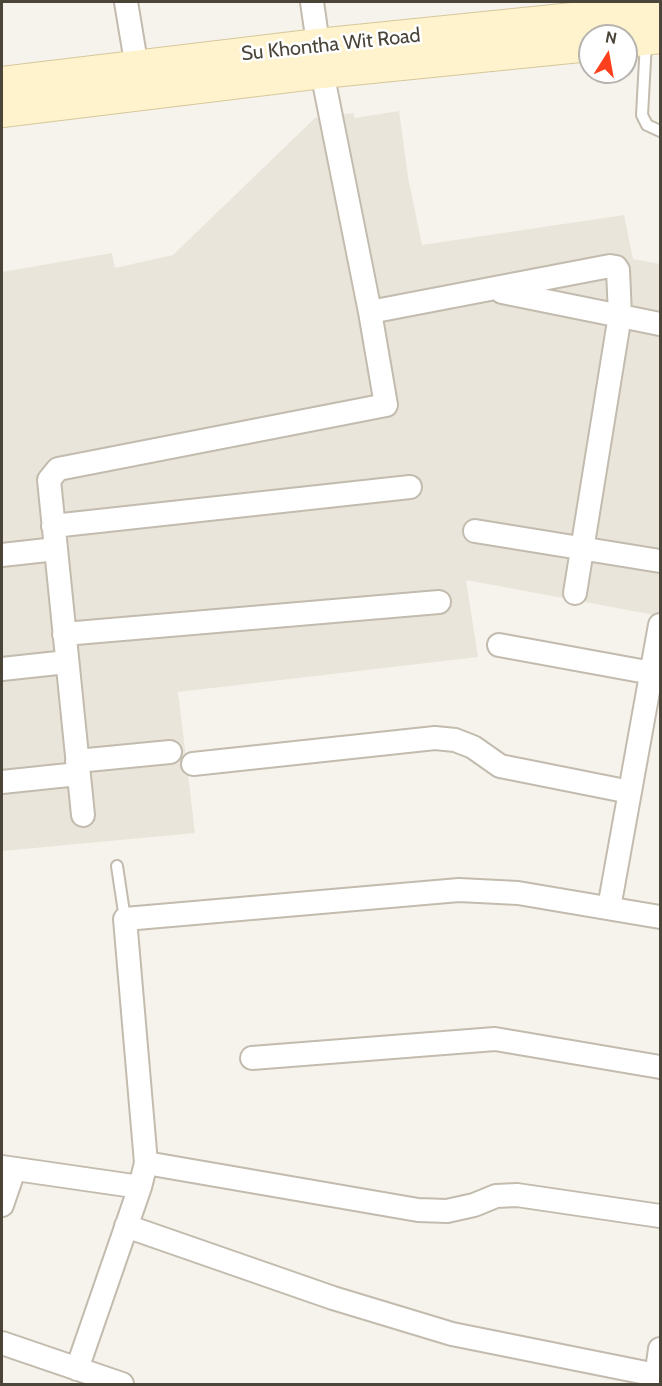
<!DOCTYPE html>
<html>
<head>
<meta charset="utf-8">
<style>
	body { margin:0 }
	#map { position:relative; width:662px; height:1386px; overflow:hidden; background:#f6f3ec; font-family:Cabin,sans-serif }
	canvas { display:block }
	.frame { position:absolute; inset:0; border:3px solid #4b4439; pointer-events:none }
	.north { position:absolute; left:578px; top:24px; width:60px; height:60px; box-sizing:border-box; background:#fff; border:2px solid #b7b4b0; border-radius:50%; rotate:11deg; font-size:16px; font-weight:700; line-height:24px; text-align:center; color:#4b4439 }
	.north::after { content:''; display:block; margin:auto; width:21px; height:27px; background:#fc3f1d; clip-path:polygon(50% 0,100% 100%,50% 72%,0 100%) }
</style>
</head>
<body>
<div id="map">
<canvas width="662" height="1386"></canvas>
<div class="frame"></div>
<div class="north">N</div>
</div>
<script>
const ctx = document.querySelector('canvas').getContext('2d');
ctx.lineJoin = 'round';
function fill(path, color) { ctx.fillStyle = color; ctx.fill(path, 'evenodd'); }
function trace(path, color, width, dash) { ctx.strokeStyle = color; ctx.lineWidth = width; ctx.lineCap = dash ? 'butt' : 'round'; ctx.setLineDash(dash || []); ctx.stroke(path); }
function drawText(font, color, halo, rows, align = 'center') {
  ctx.font = font + ' Cabin,sans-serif'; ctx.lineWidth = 5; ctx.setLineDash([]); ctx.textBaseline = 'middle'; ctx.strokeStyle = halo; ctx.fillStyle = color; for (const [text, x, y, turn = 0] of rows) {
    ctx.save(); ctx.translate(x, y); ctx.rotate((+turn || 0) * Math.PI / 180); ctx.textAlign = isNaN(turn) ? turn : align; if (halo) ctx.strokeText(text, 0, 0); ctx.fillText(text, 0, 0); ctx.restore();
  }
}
const residential = new Path2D(`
	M399 111 408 177 422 245 624 215 633 259 660 264V616L466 580 478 657 178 692 195 833 2 851V272L112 253 115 268 173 255 315 118 353 113 355 118Z`);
const lane = new Path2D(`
	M646 42 642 115 647 125 660 131
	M117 866 125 919`);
const street = new Path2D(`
	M126 2 137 68
	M502 292 660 324
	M370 312 610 266 616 267 618 270 620 315 575 593
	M53 526 410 487
	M475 531 660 561
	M2 555 56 549
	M64 634 439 602
	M499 645 652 673
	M2 669 67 662
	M77 761 170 752
	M193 764 435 738 455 740 473 747 500 766 630 792
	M2 782 78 774
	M83 815 49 480 58 469 386 405 370 312 322 72 312 2
	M609 908 660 625
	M252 1058 495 1039 660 1067
	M146 1163 418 1210 447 1211 474 1205 496 1196 517 1195 660 1216
	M2 1167 140 1187
	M2 1205 14 1170
	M126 1226 333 1298 452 1334 656 1375
	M2 1343 122 1384
	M77 1369 140 1187 146 1163 125 919 459 890 518 893 660 917
	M655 1384 660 1349`);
const secondary = new Path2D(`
	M626 41 660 37
	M2 83 318 45 660 10
	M2 111 322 72 590 45`);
const streetNames = [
	["Su Khontha Wit Road",331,45,-6]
];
fill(residential, '#eae5da');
trace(lane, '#c2bbae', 14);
trace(street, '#c2bbae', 26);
trace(secondary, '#d6c79b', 34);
trace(lane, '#fff', 10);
trace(street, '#fff', 22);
trace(secondary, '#fff3cd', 32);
drawText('20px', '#4b4439', '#fff', streetNames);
</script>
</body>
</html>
